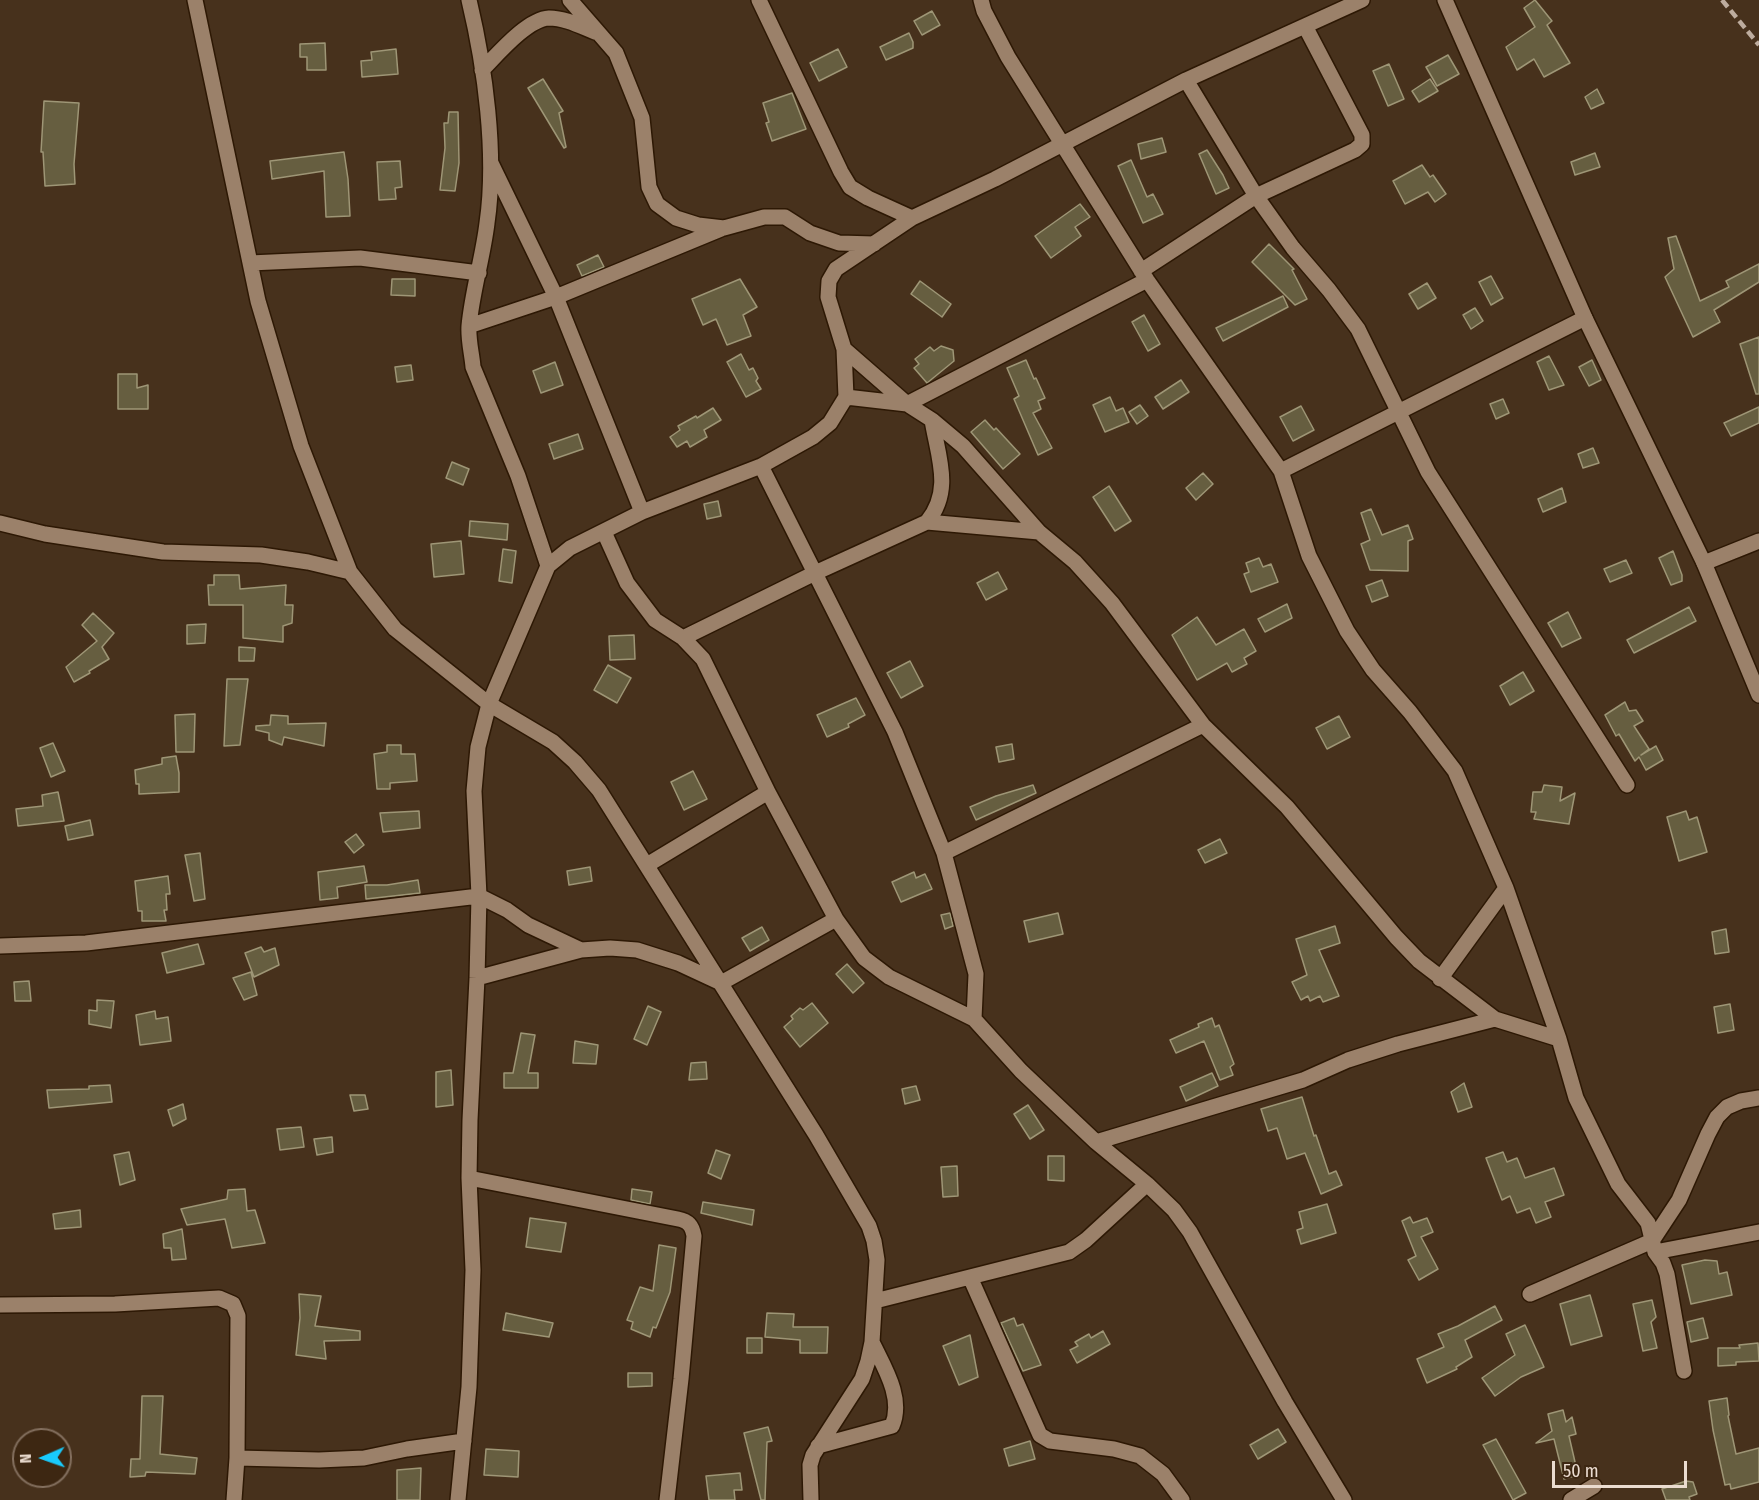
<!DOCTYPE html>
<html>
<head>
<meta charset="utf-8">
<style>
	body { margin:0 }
	#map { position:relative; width:1759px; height:1500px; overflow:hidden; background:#47311c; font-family:"Fira Sans Condensed",sans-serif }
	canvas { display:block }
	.north { position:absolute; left:12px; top:1428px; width:60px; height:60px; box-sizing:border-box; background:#3d2712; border:2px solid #836f5e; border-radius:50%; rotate:268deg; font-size:16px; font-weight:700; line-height:24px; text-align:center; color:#ebdcd0 }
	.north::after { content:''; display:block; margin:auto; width:21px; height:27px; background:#19cafc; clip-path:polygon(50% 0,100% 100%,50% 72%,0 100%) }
	.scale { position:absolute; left:1552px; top:1461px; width:135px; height:27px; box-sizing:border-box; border:3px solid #ebdcd0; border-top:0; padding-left:8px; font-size:18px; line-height:21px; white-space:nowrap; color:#ebdcd0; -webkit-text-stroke:4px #3d2712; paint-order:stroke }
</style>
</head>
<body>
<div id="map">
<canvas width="1759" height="1500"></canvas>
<div class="north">N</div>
<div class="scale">50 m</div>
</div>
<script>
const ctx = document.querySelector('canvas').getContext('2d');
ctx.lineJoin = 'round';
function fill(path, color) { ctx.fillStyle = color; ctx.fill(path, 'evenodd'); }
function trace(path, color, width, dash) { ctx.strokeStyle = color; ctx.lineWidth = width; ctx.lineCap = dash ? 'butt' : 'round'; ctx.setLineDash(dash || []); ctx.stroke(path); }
const building = new Path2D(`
	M1535 0 1552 21 1547 25 1570 63 1544 77 1534 59 1517 70 1506 47 1535 27 1524 8Z
	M932 11 940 25 922 35 914 21Z
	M909 33 913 42V48L886 60 880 47Z
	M325 43 326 70H307V57H300V44Z
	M396 49 398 74 362 77 361 61 372 60 371 52Z
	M838 49 847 67 819 81 810 63Z
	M1448 55 1459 74 1437 86 1426 67Z
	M1389 64 1404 99 1388 106 1373 71Z
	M543 79 563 111 559 113 566 147 564 148 528 88Z
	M1430 79 1438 91 1419 102 1412 91Z
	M1597 89 1604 103 1591 109 1585 97Z
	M792 93 806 129 772 141 766 123 769 122 763 103Z
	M44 101 79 103 74 164 75 184 45 186 43 152H41Z
	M449 112H458L459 163 455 191 440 190 445 148 444 123H448Z
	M1162 138 1166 152 1141 159 1138 144Z
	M1207 150 1223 175 1229 188 1216 194 1199 154Z
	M344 152 348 179 350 216 326 217 324 171 272 179 270 161Z
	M1595 153 1600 167 1575 175 1571 162Z
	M1131 160 1147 197 1153 194 1163 214 1143 223 1118 166Z
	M400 161 402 187 395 188 396 199 379 200 377 162Z
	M1422 165 1430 177 1433 175 1446 194 1435 202 1428 192 1405 204 1393 181Z
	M1080 204 1090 217 1075 227 1081 236 1051 258 1035 236Z
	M1676 236 1700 301 1729 287 1726 281 1759 264V282L1714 310 1720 322 1693 337 1665 277 1674 269 1668 238Z
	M1269 244 1294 269 1292 270 1307 299 1295 305 1252 262Z
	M598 255 604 267 582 276 577 265Z
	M1491 276 1503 298 1491 305 1479 282Z
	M392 279H415V296L391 295Z
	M740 279 757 307 743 315 751 336 727 345 716 319 703 325 692 299Z
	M920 281 951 304 942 317 911 294Z
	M1427 283 1436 298 1418 309 1409 294Z
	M1283 296 1288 307 1223 341 1216 328Z
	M1475 308 1483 321 1471 329 1463 315Z
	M1144 315 1160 344 1148 351 1132 322Z
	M1759 337V394H1756L1740 344Z
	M941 346 953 350 954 361 927 383 914 368 919 364 915 359 930 347 934 351Z
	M741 354 749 370 753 368 758 378 756 381 761 389 746 397 727 362Z
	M1549 356 1564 385 1549 390 1537 362Z
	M1026 360 1034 379 1036 378 1045 398 1038 401 1041 409 1033 413 1052 448 1038 455 1014 399 1019 396 1007 368Z
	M1592 360 1601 380 1589 386 1579 367Z
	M555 362 563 385 541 393 533 371Z
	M411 365 413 380 397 382 395 367Z
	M118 374H137V388L148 385V409H118Z
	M1181 380 1189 392 1163 409 1155 397Z
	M1110 397 1116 411 1123 408 1129 422 1105 432 1093 405Z
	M1503 399 1509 413 1496 419 1490 404Z
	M1140 405 1148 416 1137 424 1129 412Z
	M1301 406 1314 430 1293 441 1280 417Z
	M1759 407V423L1731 436 1724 423Z
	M713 408 721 420 704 430 707 437 690 447 687 441 677 447 670 437 680 430 678 426 696 416 697 418Z
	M985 420 994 430 996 428 1020 454 1003 469 971 432Z
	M578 434 583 449 554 459 549 444Z
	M1593 448 1599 463 1583 468 1578 454Z
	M452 462 469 469 463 485 446 478Z
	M1203 473 1213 484 1196 500 1186 488Z
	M1109 486 1131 521 1115 531 1093 497Z
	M1562 488 1566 502 1543 512 1538 499Z
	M718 501 721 516 707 519 704 504Z
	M1371 509 1382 535 1408 525 1413 539 1408 541V571L1370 570 1361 544 1370 540 1361 513Z
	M470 521 508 524 507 540 469 536Z
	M461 541 464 574 434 577 431 544Z
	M503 549 516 551 512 583 499 581Z
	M1673 551 1682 575V581L1671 585 1659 558Z
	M1259 558 1263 567 1271 564 1278 582 1251 592 1244 574 1249 572 1246 563Z
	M1626 560 1632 573 1610 582 1604 569Z
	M998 572 1007 589 986 600 977 583Z
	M214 575H239L240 589 286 585 285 605H293L292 623 283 626V642L243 638V605H209L208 585H214Z
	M1382 580 1388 596 1372 602 1366 586Z
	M1287 604 1292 618 1265 632 1258 619Z
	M1689 607 1696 621 1634 653 1627 640Z
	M1568 612 1581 638 1562 647 1548 623Z
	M93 613 114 633 102 647 109 659 89 671 90 673 74 682 66 667 97 641 82 625Z
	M1197 617 1216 645 1244 629 1256 651 1244 658 1247 664 1232 672 1227 663 1197 680 1172 635Z
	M206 624 205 643 187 644V625Z
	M634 635 635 659 610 660 609 636Z
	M239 647 255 648 254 661H239Z
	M910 661 923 686 901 698 887 673Z
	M608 665 631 678 617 703 594 690Z
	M1523 672 1534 691 1510 705 1500 686Z
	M227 679H248L240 745 224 746Z
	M856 698 865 715 848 724 849 727 827 737 817 715Z
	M1625 702 1629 711 1636 710 1643 721 1634 726 1649 749 1641 755 1656 746 1663 760 1646 770 1639 757 1635 761 1619 734 1616 736 1605 715Z
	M195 714 194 752H176L175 715Z
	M271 715 288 716V724L326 723 324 746 284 737 282 745 269 740V733L256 730V726L270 725Z
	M1339 716 1350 737 1327 749 1316 728Z
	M53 743 65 771 51 777 40 748Z
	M1012 744 1014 759 999 762 996 747Z
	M387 745H401V754H415L417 781 390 783V789H377L374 754 387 752Z
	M176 756 179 773V792L139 794V784H136L135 770 162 764V758Z
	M693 771 707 799 684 810 671 782Z
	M1033 785 1036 793 976 820 970 807 996 796Z
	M1544 785 1562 787 1560 801 1575 793 1569 824 1534 819 1536 812H1531L1533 792H1542Z
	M58 792 64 821 18 826 16 809 43 806 42 795Z
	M419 811 420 828 383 832 380 813Z
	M1686 811 1689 820 1697 817 1707 852 1679 861 1667 817Z
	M90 820 93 835 68 840 65 826Z
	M356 834 364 845 354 853 345 842Z
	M1220 839 1227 853 1205 863 1198 850Z
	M200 853 205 899 194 901 185 855Z
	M364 866 367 882 337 887 338 898 320 900 318 872Z
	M590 867 592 881 569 885 567 871Z
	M914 872 916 878 925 874 932 889 901 902 892 882Z
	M168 876 170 894H166L167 910H164L166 921H142V911H138L135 881Z
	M418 880 420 893 366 899 365 885H387Z
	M950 913 953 926 945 929 941 915Z
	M1058 913 1063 934 1029 942 1024 921Z
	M1335 926 1340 943 1319 950 1339 996 1323 1002 1320 996 1310 1001 1308 996 1301 1000 1292 982 1307 975 1296 939Z
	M762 927 769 940 750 951 742 938Z
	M1726 929 1729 952 1715 954 1712 932Z
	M198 944 204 964 167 973 162 953Z
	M261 947 264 952 275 948 279 965 254 977 245 953Z
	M847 964 864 983 853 993 836 974Z
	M251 972 257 995 244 1000 233 978Z
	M29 981 31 1001H15L14 982Z
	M97 1000 114 1001 111 1028 89 1024V1010L97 1011Z
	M812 1003 828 1023 800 1047 784 1027 793 1019 791 1016 800 1008 803 1010Z
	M1730 1004 1734 1030 1718 1033 1714 1007Z
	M648 1006 661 1012 647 1045 634 1039Z
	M155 1011 156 1019 168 1017 171 1041 140 1045 136 1015Z
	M1212 1018 1215 1027 1219 1025 1234 1064 1230 1067 1233 1075 1220 1080 1204 1041 1176 1053 1170 1040 1199 1027 1198 1024Z
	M521 1033 535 1035 528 1073H538V1088H504V1073H513Z
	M575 1041 598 1045 596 1064 573 1063Z
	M706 1062 707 1079 689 1080 691 1063Z
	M451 1070 453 1105 436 1107V1072Z
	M1212 1073 1218 1086 1186 1101 1180 1087Z
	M1464 1083 1472 1107 1458 1112 1451 1092Z
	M110 1085 112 1102 49 1108 47 1090 89 1089V1086Z
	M916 1086 920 1100 905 1104 902 1089Z
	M350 1095H365L368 1109 354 1111Z
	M1302 1097 1314 1136 1316 1135 1329 1174 1336 1171 1342 1185 1321 1194 1305 1153 1287 1159 1277 1128 1268 1131 1261 1109Z
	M183 1104 186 1119 173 1126 168 1110Z
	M1028 1105 1044 1130 1030 1139 1014 1114Z
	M301 1127 304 1147 280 1150 277 1129Z
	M332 1137 333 1152 317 1155 314 1139Z
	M716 1150 730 1155 721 1179 708 1173Z
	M129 1152 135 1180 120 1185 114 1155Z
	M1503 1152 1507 1162 1517 1158 1525 1178 1554 1168 1564 1195 1545 1202 1551 1217 1536 1223 1530 1208 1517 1213 1510 1196 1502 1200 1486 1158Z
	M1048 1156H1064V1181L1048 1180Z
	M957 1166 958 1196 943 1197 941 1167Z
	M245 1189 247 1211 255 1210 265 1243 232 1248 225 1219 187 1225 181 1209 227 1199 228 1190Z
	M632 1189 652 1192 650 1204 631 1200Z
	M703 1202 754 1210 752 1225 701 1213Z
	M1327 1204 1336 1233 1301 1244 1297 1230 1303 1228 1299 1212Z
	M80 1210 81 1227 55 1229 53 1214Z
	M1410 1217 1413 1223 1427 1218 1433 1232 1421 1237 1438 1269 1419 1280 1408 1260 1416 1256 1402 1221Z
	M530 1218 566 1223 561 1252 526 1247Z
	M182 1229 186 1259 172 1260 171 1248H164L163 1234Z
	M659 1245 676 1248 670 1292 656 1328 653 1327 650 1337 631 1329 633 1322 627 1320 640 1287 653 1291Z
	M1705 1260 1717 1261 1719 1274 1727 1272 1732 1295 1691 1304 1682 1265Z
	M299 1294 321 1296 315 1326 360 1331V1340L324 1341 326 1359 296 1355 300 1318Z
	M1590 1295 1602 1336 1571 1345 1560 1304Z
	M1652 1300 1656 1317 1651 1322 1657 1348 1643 1351 1633 1304Z
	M1495 1306 1502 1320 1465 1340 1472 1357 1456 1367 1457 1369 1427 1383 1417 1359 1444 1347 1438 1334 1458 1326Z
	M506 1313 553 1323 549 1337 503 1330Z
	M767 1313 794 1314 793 1327H828L827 1353H800V1340L765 1337Z
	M1014 1318 1017 1326 1023 1324 1041 1365 1023 1371 1001 1323Z
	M1703 1318 1708 1338 1691 1342 1687 1322Z
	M1525 1325 1544 1367 1521 1377 1495 1396 1482 1378 1515 1355 1506 1334Z
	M1103 1331 1110 1344 1077 1363 1070 1350 1078 1346 1075 1342 1089 1334 1091 1338Z
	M970 1335 978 1377 959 1385 943 1346Z
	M747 1338H762V1353H747Z
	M1758 1343 1759 1361 1736 1362V1365L1718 1366V1348H1740L1739 1345Z
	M628 1373H652V1386L628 1387Z
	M142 1396H163L160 1454 197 1458 195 1474 146 1472 145 1476 130 1477 131 1459H140Z
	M1727 1398 1729 1415 1728 1416 1736 1454 1759 1448V1482L1731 1489 1730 1484 1725 1485 1713 1430 1709 1401Z
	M1563 1410 1566 1422 1572 1417 1576 1434 1569 1436 1578 1475 1564 1479 1554 1439 1536 1443 1552 1431 1548 1414Z
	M768 1427 772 1441 767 1442 765 1500H761L744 1433Z
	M1278 1429 1286 1442 1258 1459 1250 1445Z
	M1496 1439 1526 1493 1513 1500 1483 1445Z
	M1030 1441 1035 1459 1009 1466 1004 1449Z
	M486 1449 519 1451 518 1477 484 1475Z
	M421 1468 420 1500H397V1470Z
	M740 1473 742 1490H734L735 1500H709L706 1476Z
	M1686 1481 1693 1482 1697 1494 1689 1497 1690 1500H1666L1662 1489Z`);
const street = new Path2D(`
	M195 0 258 301 301 446 350 572 395 629 489 704 553 742 575 762 599 790 816 1135 869 1226 874 1241 877 1260 872 1342 868 1361 862 1379 813 1455 810 1465 811 1500
	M469 0C485 67 497 154 487 223 483 257 472 292 469 326 468 340 472 354 473 367L518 476 548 566
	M570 0 616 53 642 118 649 187 657 204 676 218 698 225 724 228 764 217H785L810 233 839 243 874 244
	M759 0 841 172 850 187 868 198 912 218
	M981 0 984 11 1008 57 1147 280 1281 471 1309 556 1347 631 1373 670 1410 712 1455 771 1506 888 1559 1039 1576 1098 1618 1184 1648 1223 1655 1252 1663 1263 1667 1274 1684 1371
	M482 70C497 55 527 19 549 18 565 18 580 26 595 32
	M1186 80 1256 196 1293 248 1329 290 1358 329 1428 472 1627 785
	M491 163 556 297 642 512
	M250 263 360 258 479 273
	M1141 271 1256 196 1355 150 1362 144V135L1305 26
	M469 326 556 297 721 229
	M844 349 907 404 1147 280
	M846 397 907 404 932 420 963 446 1039 532 1075 562 1112 603 1203 725 1287 807 1396 937 1419 961 1495 1019 1559 1039
	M761 466 895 732 944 853 976 974 974 1019
	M1281 471 1585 318
	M927 522 1039 532
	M0 523 45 534 163 552 261 555 308 562 350 572
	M604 532 627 583 655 620 683 638 703 659 768 792 836 919 864 958 889 977 974 1019 1021 1071 1096 1142 1147 1184 1174 1210 1190 1232 1285 1402 1344 1500
	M1704 563 1759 541
	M683 638 815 573 927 522C953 490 938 457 932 420
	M944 853 1203 725
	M647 865 768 792
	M0 946 86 943 479 896 507 910 528 925 581 950 610 948 637 950 678 963 721 983
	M477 978 581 950
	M1440 979 1506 888
	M721 983 836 919
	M1096 1142 1303 1080 1348 1060 1398 1044 1495 1019
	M469 1178 678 1219C688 1221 692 1225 694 1236L681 1379 667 1500
	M1655 1252 1759 1232
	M970 1277 1040 1435 1050 1441 1114 1449 1140 1456 1163 1474 1182 1500
	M1530 1294 1652 1241 1679 1200 1708 1134 1717 1117 1727 1107 1741 1101 1759 1098
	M875 1301 1069 1252 1086 1240 1147 1184
	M0 1305 115 1304 219 1298 233 1304 238 1316 237 1458 234 1500
	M818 1446 892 1426C904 1398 884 1367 872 1342
	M237 1458 319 1460 364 1458 407 1449 464 1441
	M458 1500 469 1387 473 1270 469 1178 470 1120 477 978 479 896 474 791 478 747 489 704 548 566 570 548 642 512 761 466 813 437 830 423 846 397 844 349 828 297 829 281 836 269 912 218 995 179 1186 80 1362 0
	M1571 1500 1594 1486`);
const secondary = new Path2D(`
	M1445 0 1585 318 1704 563 1759 695`);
const rail = new Path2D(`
	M1722 0 1759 45`);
fill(building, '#665e40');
trace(building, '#9e9676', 1.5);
trace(street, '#2d1804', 18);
trace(secondary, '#2d1804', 18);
trace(street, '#9b816a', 15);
trace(secondary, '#9b816a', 15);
trace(rail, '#bdac9e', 4.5, [9, 4.5]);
</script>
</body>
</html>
